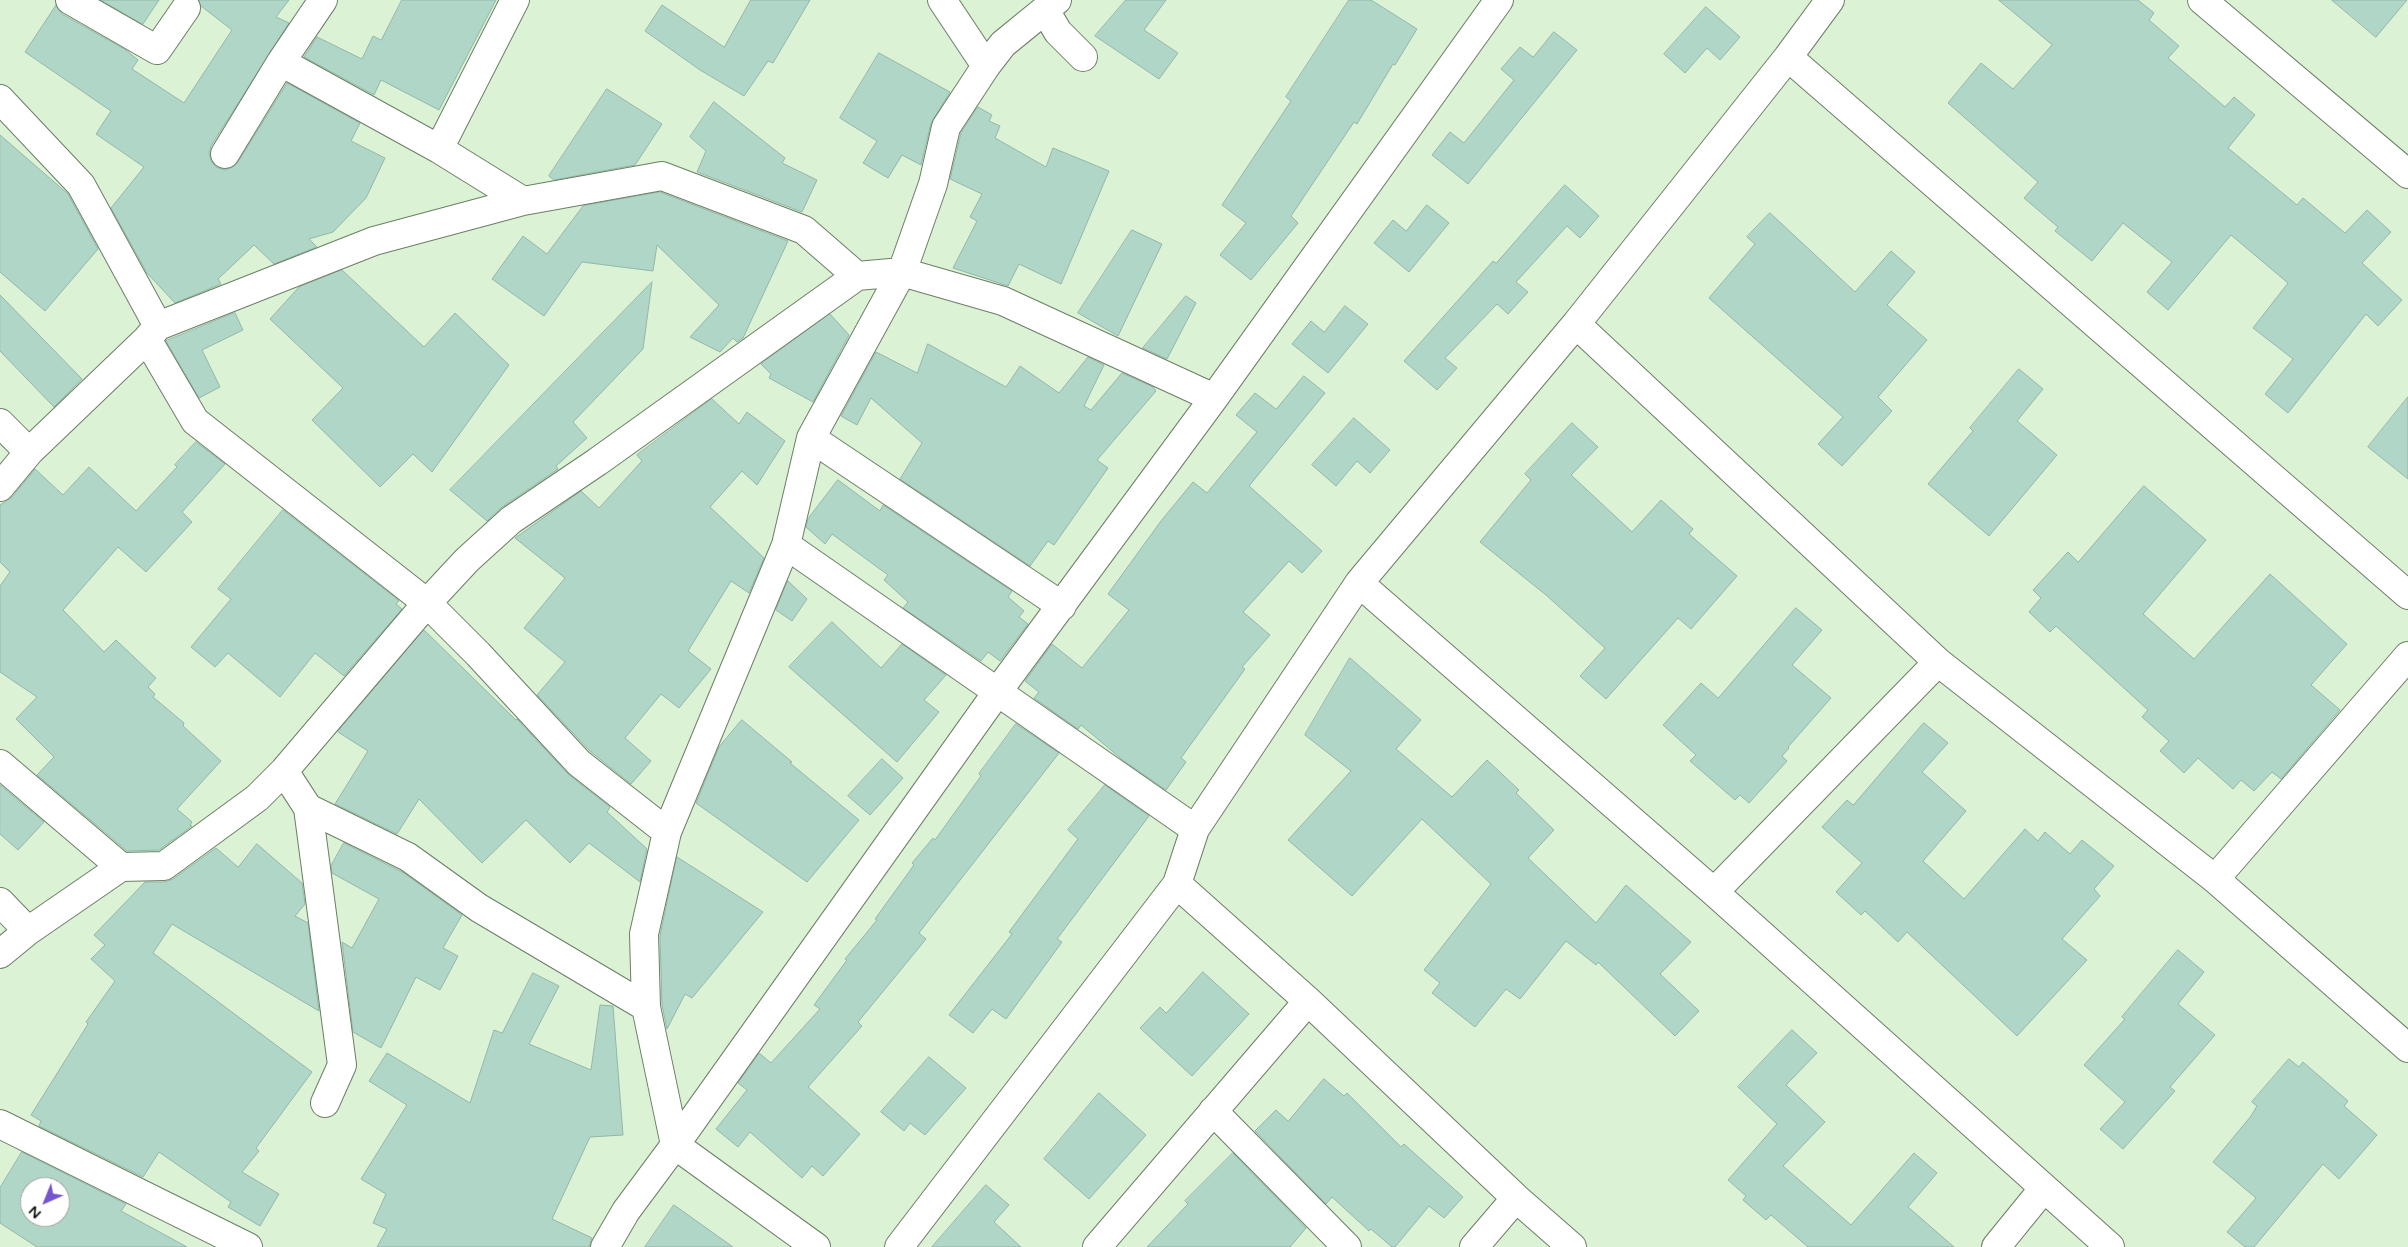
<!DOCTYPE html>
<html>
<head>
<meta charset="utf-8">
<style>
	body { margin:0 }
	#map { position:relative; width:2408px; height:1247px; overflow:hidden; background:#dbf2d5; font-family:"Varela Round",sans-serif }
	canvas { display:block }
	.north { position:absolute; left:20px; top:1177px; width:50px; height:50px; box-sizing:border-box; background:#fff; border:1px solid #9ea19d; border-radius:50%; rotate:224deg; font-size:14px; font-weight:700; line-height:20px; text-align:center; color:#0d140b }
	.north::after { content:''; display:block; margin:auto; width:18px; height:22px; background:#7854ce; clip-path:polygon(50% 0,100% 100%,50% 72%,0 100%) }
</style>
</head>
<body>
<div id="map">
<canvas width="2408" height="1247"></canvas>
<div class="north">N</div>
</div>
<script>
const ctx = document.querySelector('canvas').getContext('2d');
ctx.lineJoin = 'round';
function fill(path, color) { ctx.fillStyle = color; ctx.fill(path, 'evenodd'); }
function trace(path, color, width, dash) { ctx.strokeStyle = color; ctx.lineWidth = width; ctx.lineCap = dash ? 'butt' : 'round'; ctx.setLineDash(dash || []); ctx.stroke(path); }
const building = new Path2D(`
	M101 0H159L143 24Z
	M199 0H289L276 17 289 23 211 146 209 153 211 161 216 167 225 170 233 167 238 162 287 83 360 123 351 141 385 158 366 198 333 232 309 239 317 247 274 264 254 245 218 279 221 284 175 303 147 273 111 208 144 167 96 134 111 111 25 52 56 5 62 14 126 50 138 60 132 69 184 103 232 30 201 6Z
	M402 0H496L439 110 381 80 374 95 304 57 317 37 362 59 373 36 381 40Z
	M751 0H810L773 63 768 61 744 96 700 70 645 31 662 5 724 47Z
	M1126 0H1166L1144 30 1178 53 1159 79 1095 36Z
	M1349 0H1371L1417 29 1395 65 1393 64 1357 124 1354 122 1291 216 1298 223 1251 280 1220 255 1246 223 1222 205 1291 101 1286 97Z
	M1999 0H2138L2154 13 2149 20 2179 46 2168 58 2225 107 2234 97 2255 115 2228 148 2297 205 2303 198 2345 233 2367 210 2391 232 2362 263 2402 300 2378 326 2366 314 2288 413 2265 394 2293 359 2253 328 2288 283 2231 235 2168 310 2147 292 2172 262 2123 223 2092 261 2055 231 2058 227 2024 198 2038 182 1948 103 1981 63 2013 89 2052 45Z
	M2332 0H2407L2376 37Z
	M1706 7 1740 37 1720 60 1707 48 1685 73 1664 54Z
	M1554 32 1577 50 1468 184 1432 155 1450 132 1464 143 1514 80 1501 69 1520 47 1533 57Z
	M879 53 950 92 931 123 921 165 902 155 888 178 863 163 877 141 840 118Z
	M607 89 662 124 635 165 554 180 549 176Z
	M714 102 785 158 782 163 817 180 802 212 697 172 706 151 690 137Z
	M978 107 992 115 989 121 1000 126 995 138 1046 167 1053 148 1109 171 1061 284 1019 264 1008 286 953 268 977 221 970 217 982 194 950 179 961 133Z
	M0 135 68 194 98 249 45 311 0 272Z
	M1565 185 1599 216 1580 238 1567 226 1516 282 1528 292 1508 314 1497 304 1445 358 1457 368 1437 390 1404 361 1493 261 1496 263Z
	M660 192 788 241 743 338 737 342 733 338 720 352 690 337 719 305 657 245 653 271 582 262 544 316 492 279 523 236 547 254 583 206Z
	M1427 205 1449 223 1409 272 1374 243 1393 220 1406 231Z
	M1770 213 1855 292 1891 251 1915 272 1887 305 1927 340 1878 397 1892 411 1842 466 1818 444 1843 417 1709 298 1755 244 1747 237Z
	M1132 230 1162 244 1118 336 1078 313Z
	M342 270 424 347 455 313 509 365 432 472 413 454 380 487 312 420 343 388 270 319 299 287Z
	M652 282 643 349 573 422 587 438 556 466 558 469 502 507 487 521 450 490Z
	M0 295 82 379 54 407 0 351Z
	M1186 296 1196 303 1167 359 1143 348Z
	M1345 306 1368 324 1328 373 1292 344 1311 321 1324 332Z
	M235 313 243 330 202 350 220 387 199 398 166 341Z
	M830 314 849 335 813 402 769 378 771 374 761 364Z
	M928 344 1006 387 1020 366 1059 393 1088 357 1104 365 1084 406 1091 410 1122 373 1153 387 1156 391 1097 460 1108 468 1054 545 1048 541 1030 566 900 479 922 443 871 398 857 425 841 416 876 352 917 373Z
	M2019 369 2043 389 2017 421 2057 455 1989 536 1928 484 1973 431 1970 428Z
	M1304 376 1325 393 1249 486 1322 551 1302 573 1289 561 1243 612 1270 635 1242 667 1245 669 1181 758 1186 762 1166 790 1124 761 1081 725 1078 729 1034 698 1039 692 1025 681 1052 644 1082 668 1129 610 1108 594 1161 521 1193 482 1207 493 1257 432 1236 415 1255 393 1276 409Z
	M2408 397V479L2368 447Z
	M712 399 739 424 747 412 785 441 757 485 742 471 710 507 764 558 749 593 731 581 688 651 711 669 679 708 661 694 625 738 651 761 631 784 590 751 537 695 565 662 524 628 565 578 515 538 581 491 599 508 642 461 637 455Z
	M1354 418 1390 450 1370 473 1357 461 1336 486 1312 465Z
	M1572 423 1598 447 1571 475 1632 532 1661 500 1693 529 1689 534 1737 576 1691 629 1678 618 1606 699 1580 676 1605 648 1546 595 1480 542 1531 480 1525 474Z
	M196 442 225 464 182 512 192 522 146 572 118 547 63 610 104 652 116 640 156 678 148 687 155 694 153 697 184 723 183 726 221 761 177 809 192 822 190 825 192 826 159 850 127 851 37 775 54 757 16 719 37 697 0 672V586L10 572 0 562V505L12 497 35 469 63 495 89 467 136 511 177 467 175 465Z
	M838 480 880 511 883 505 1012 591 1008 597 1024 611 1019 617 1028 624 1000 661 988 652 981 661 903 608 908 602 884 580 888 575 832 534 825 544 806 527 808 519Z
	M2144 486 2206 540 2143 614 2194 659 2270 574 2347 644 2311 685 2340 710 2281 779 2272 772 2254 791 2241 780 2233 789 2198 758 2184 773 2160 751 2169 741 2142 717 2148 710 2056 626 2050 632 2029 612 2041 598 2033 590 2068 552 2078 562Z
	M283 510 397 599 399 601 396 604 402 609 344 676 315 653 280 697 228 653 215 667 191 647 231 599 218 589Z
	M788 581 807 599 792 621 776 610Z
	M1796 608 1822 630 1792 665 1831 698 1788 747 1789 748 1782 756 1787 761 1749 803 1740 795 1735 800 1690 761 1696 755 1663 725 1701 683 1718 698Z
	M832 622 881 668 902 644 946 675 924 700 939 712 897 762 789 667Z
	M424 630 516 720 517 719 568 774 610 807 607 812 647 849 640 882 589 843 570 863 526 820 482 863 419 799 397 834 335 804 368 751 338 732Z
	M1350 658 1421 720 1396 749 1452 797 1487 760 1519 790 1516 793 1554 830 1528 858 1596 923 1626 885 1691 942 1660 974 1699 1011 1675 1036 1598 962 1596 965 1566 941 1520 999 1506 989 1475 1027 1432 993 1440 983 1424 970 1491 884 1422 819 1352 896 1288 840 1351 771 1305 735Z
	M742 720 792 762 790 763 859 820 807 882 696 803 719 747Z
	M1924 723 1948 743 1922 772 1966 811 1923 861 1964 899 2025 829 2038 841 2045 832 2070 854 2082 840 2114 866 2094 889 2100 896 2062 939 2087 960 2017 1036 1907 932 1898 942 1865 911 1861 915 1836 892 1862 863 1822 827 1847 800 1853 805Z
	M1016 724 1059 753 922 929 919 933 926 939 858 1022 862 1026 808 1087 860 1134 823 1176 812 1166 802 1178 750 1132 738 1147 716 1129 747 1090 738 1083 759 1053 771 1063 820 1009 814 1005 847 960 845 959 877 920 875 919 914 865 912 863 933 838 935 840 981 776 979 774Z
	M882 759 903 778 870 815 848 796Z
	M0 785 44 822 18 850 0 834Z
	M1105 785 1149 816 1057 939 1062 942 1006 1019 992 1009 973 1033 949 1015 1012 934 1009 932 1078 839 1068 830Z
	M344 843 404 873 462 915 443 948 458 956 440 990 416 977 381 1048 353 1032 342 942 352 948 379 899 332 873 331 866Z
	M257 844 302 883 305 904 295 916 308 923 319 1011 172 924 153 953 312 1072 256 1148 259 1151 242 1172 279 1194 260 1226 228 1207 231 1202 159 1152 143 1177 39 1126 41 1121 31 1115 88 1024 86 1022 115 981 91 959 105 945 94 935 145 882H164L173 879 216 848 238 867Z
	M677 857 763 912 692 998 685 994 667 1029 662 1005 660 936Z
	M2178 950 2204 972 2178 1004 2215 1035 2170 1087 2175 1091 2123 1149 2100 1129 2125 1102 2084 1065 2125 1019 2122 1017Z
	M1203 972 1249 1014 1192 1076 1140 1028 1160 1007 1166 1013Z
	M533 973 559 986 529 1044 591 1070 600 1005 613 1006 623 1135 590 1137 552 1219 592 1238 589 1247H377L387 1229 373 1223 386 1194 361 1179 407 1105 369 1081 387 1053 470 1103 494 1030 502 1033Z
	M1792 1030 1817 1053 1786 1085 1825 1122 1783 1166 1851 1225 1914 1153 1937 1173 1908 1207 1954 1247H1808L1771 1215 1766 1220 1743 1200 1746 1196 1728 1180 1777 1124 1738 1087Z
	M929 1057 966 1088 925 1135 910 1123 904 1131 881 1112Z
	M2289 1059 2299 1067 2303 1062 2348 1101 2344 1106 2377 1135 2339 1179 2323 1164 2254 1247H2245L2227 1232 2256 1198 2213 1162 2251 1116 2257 1106 2252 1102Z
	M1324 1079 1344 1096 1347 1093 1401 1147 1404 1144 1463 1197 1444 1218 1429 1206 1395 1247H1392L1371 1229 1369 1231 1332 1197 1326 1204 1255 1131 1276 1110 1288 1121Z
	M1099 1093 1146 1135 1089 1199 1044 1159Z
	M22 1152 126 1204 121 1211 187 1247H37L0 1223V1188ZM30 1187H60V1217H30Z
	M1233 1153 1306 1228 1290 1247H1147L1188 1204 1185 1201Z
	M986 1185 1009 1205 994 1222 1021 1247H932Z
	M674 1205 733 1247H645Z`);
const minor = new Path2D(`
	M70 0 157 50 186 8
	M323 0 281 62 439 149 523 201
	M942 0 986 66
	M2202 0 2408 174
	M1045 10 1058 32 1083 57
	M1788 57 2408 595
	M0 99 81 185 158 326
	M439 149 515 0
	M225 154 281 62
	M1576 324 1938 662 2215 879 2408 1048
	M147 339 195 421 427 603 478 654 579 763 667 832
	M0 423 29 452
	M811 438 1062 606
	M0 487 29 452 147 339 158 326 374 241 523 201 662 176 804 230 857 276 902 272 1003 301 1214 398
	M786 545 1195 829
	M1359 583 1714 892 2110 1247
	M0 764 121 867
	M284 771 308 808 408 857 479 908 646 1007
	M308 808 342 1065 325 1103
	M2215 879 2408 656
	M1177 884 1308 1001 1516 1198 1572 1247
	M1714 892 1938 662
	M0 902 28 931
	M0 954 28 931 121 867 164 866 257 798 284 771 427 603 467 560 511 520 597 462 857 276
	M1213 1111 1347 1247
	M0 1124 248 1247
	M605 1247 626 1211 675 1145 998 691 1214 398 1499 0
	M816 1247 675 1145 646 1007 644 934 667 832 786 545 811 438 902 272 933 184 946 127 986 66 1003 44 1057 0
	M899 1247 1177 884 1195 829 1359 583 1576 324 1788 57 1830 0
	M1097 1247 1308 1001
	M1474 1247 1516 1198
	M1996 1247 2044 1188`);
fill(building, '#b0d6c7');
trace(building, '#92b7a9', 1);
trace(minor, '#6b7f66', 30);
trace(minor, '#fff', 28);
</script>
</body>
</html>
